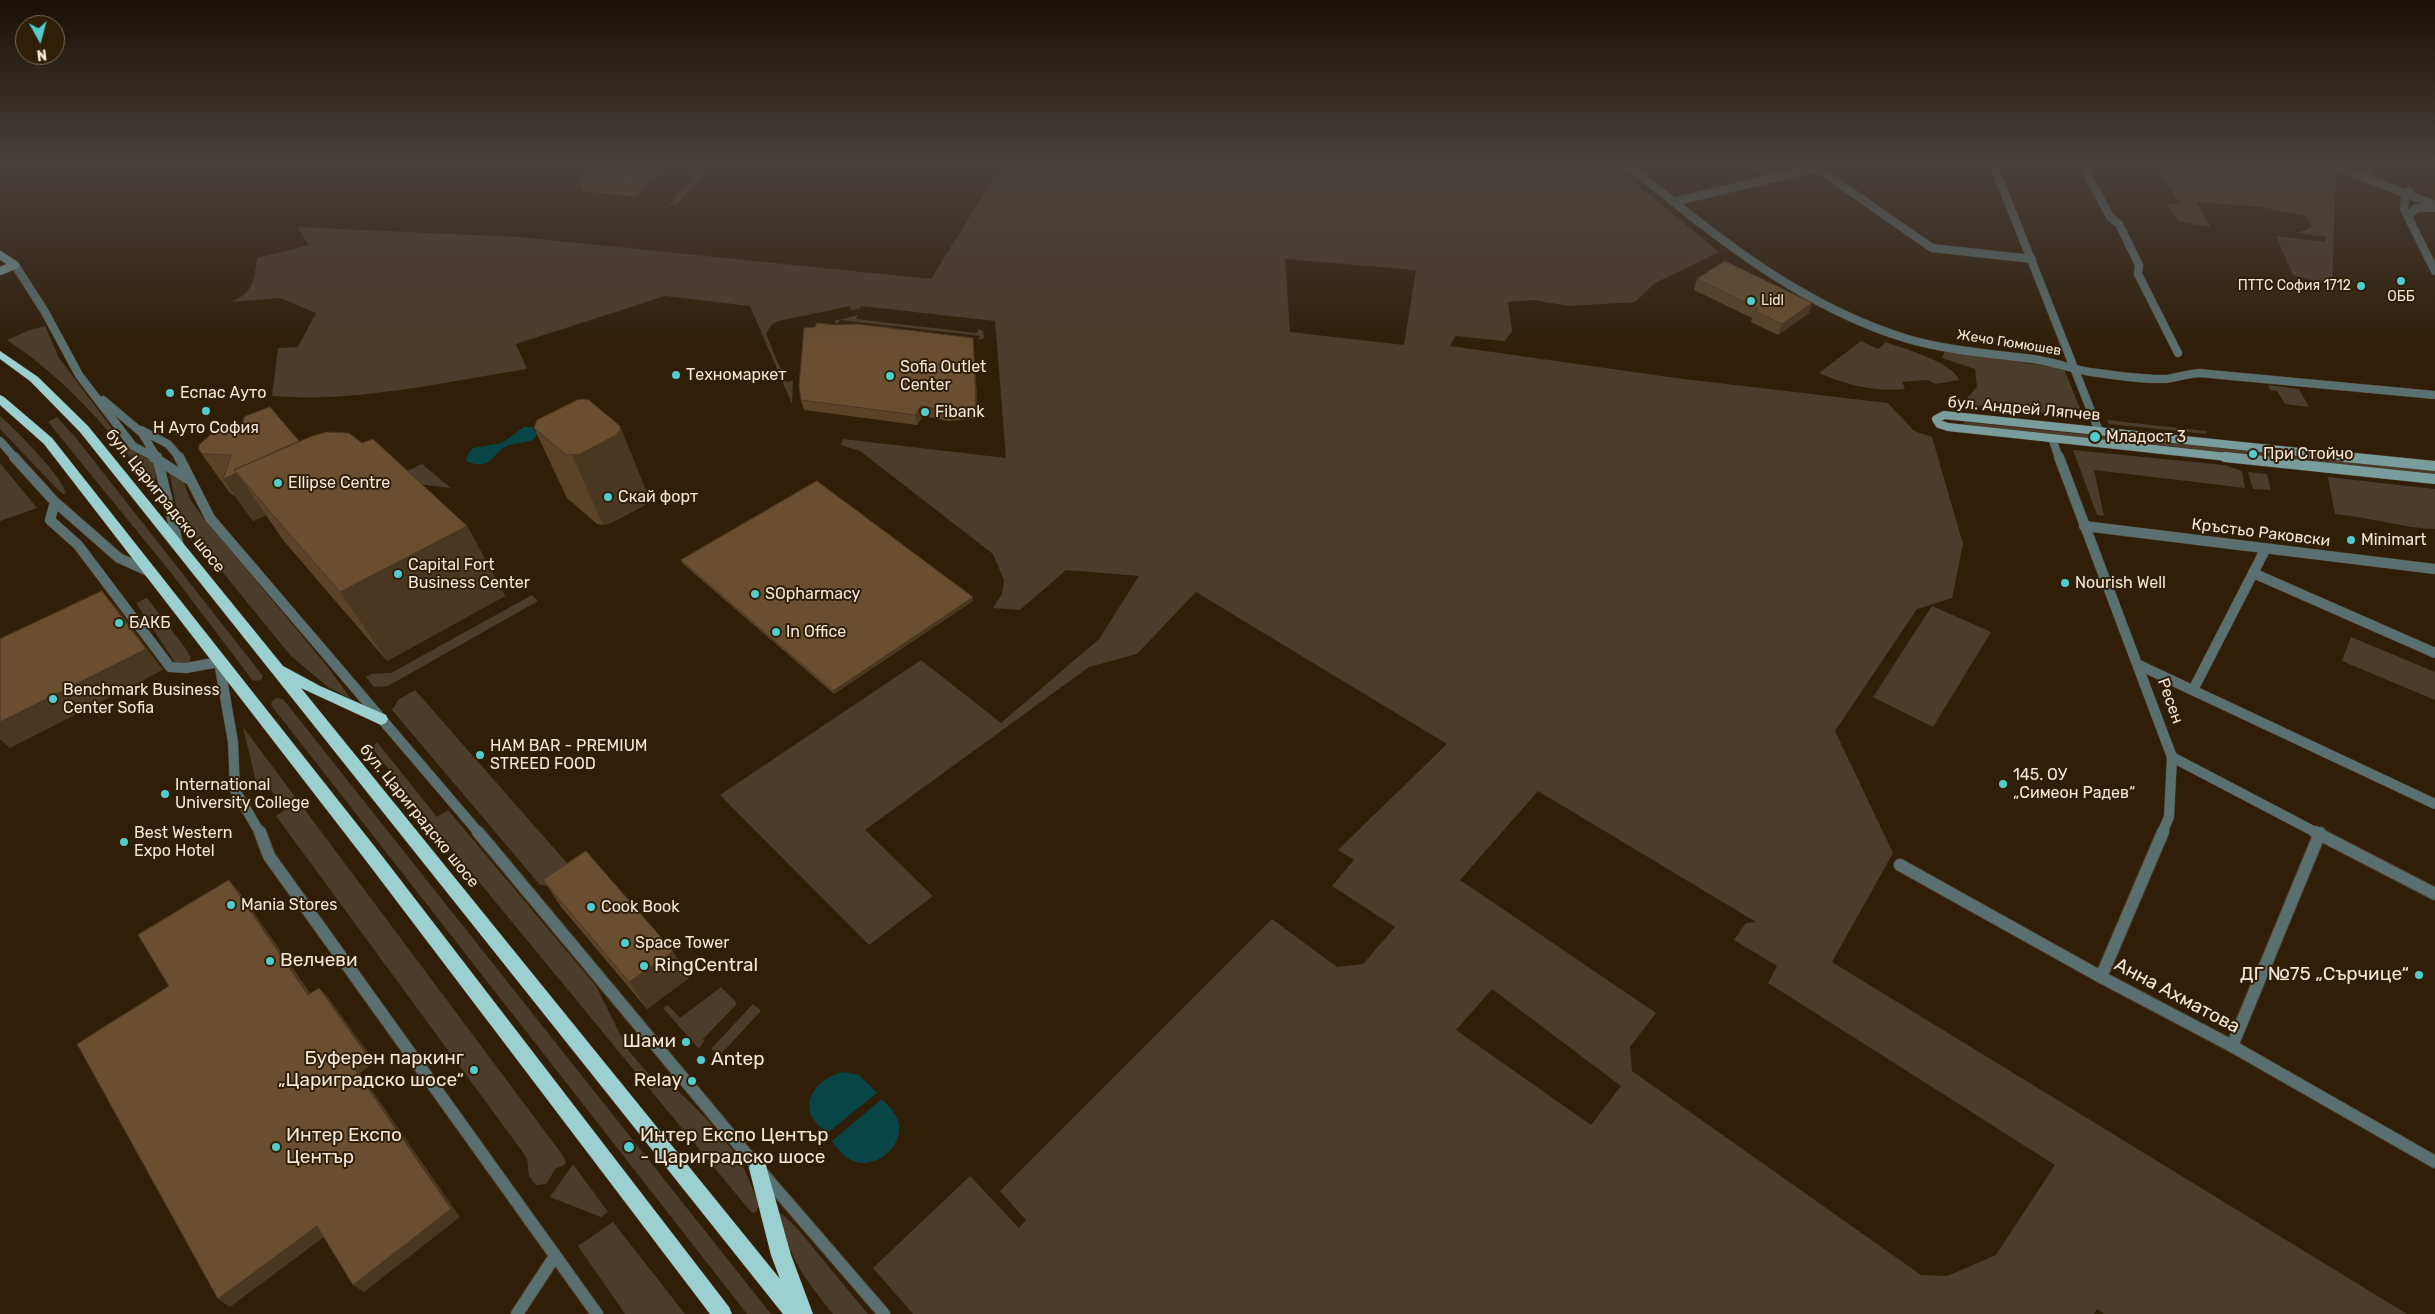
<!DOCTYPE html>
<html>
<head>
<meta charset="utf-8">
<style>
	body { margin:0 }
	#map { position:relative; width:2435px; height:1314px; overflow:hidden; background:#301e08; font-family:Rubik,sans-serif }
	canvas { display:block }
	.north { position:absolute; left:15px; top:15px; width:50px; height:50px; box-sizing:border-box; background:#301e08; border:1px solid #7e6e5c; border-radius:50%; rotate:173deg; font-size:14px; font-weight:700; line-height:20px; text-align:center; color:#f3e7da }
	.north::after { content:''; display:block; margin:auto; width:18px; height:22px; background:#52cdce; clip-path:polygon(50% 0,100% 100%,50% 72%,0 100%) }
</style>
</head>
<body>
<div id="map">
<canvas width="2435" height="1314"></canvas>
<div class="north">N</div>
</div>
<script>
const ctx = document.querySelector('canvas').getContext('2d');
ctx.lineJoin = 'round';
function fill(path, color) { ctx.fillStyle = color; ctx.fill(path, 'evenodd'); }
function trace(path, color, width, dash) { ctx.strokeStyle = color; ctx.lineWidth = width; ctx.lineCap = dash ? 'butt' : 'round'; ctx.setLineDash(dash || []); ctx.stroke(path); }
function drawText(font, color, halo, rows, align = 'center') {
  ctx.font = font + ' Rubik,sans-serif'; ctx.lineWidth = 4; ctx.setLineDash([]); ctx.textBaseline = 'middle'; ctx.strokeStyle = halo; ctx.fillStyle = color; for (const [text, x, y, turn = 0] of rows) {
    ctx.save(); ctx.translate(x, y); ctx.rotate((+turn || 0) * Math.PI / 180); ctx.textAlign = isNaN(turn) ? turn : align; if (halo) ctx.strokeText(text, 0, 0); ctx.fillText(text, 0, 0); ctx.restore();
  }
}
const green = new Path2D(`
	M697 166H711L677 205H669L693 178 688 177Z
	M1001 166H1614L1719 252 1655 283 1635 302 1569 306 1534 300 1508 302 1512 331 1505 341 1455 336 1450 346 1676 378 1888 403 1914 431 1932 437 1963 544 1952 598 1917 609 1835 731 1893 853 1832 962 2407 1314H2104L2097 1309 2094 1314H913L873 1268 970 1176 1019 1228 1026 1220 1000 1191 1272 919 1337 967 1363 964 1395 927 1332 886 1354 860 1338 850 1447 744 1196 592 1137 654 1089 667 865 830 933 896 869 945 720 795 921 660 1001 723 1099 639 1139 576 1066 570 1020 610 993 608 1002 594 1004 580 993 554 860 451 841 445 843 439 1006 458 995 321 861 306 859 309 851 310 850 306 778 321 771 325 766 334 786 382 793 381 792 404 750 306 665 296 516 344 527 369C443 382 357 403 272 396L278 348 298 347 316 313 280 298 230 302C253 293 254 282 257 258L309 245 297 227 519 237 931 279ZM1285 259 1416 270 1404 345 1290 332ZM1538 791 1756 922 1746 923 1734 940 1777 966 1768 983 2055 1165 1996 1255 1947 1276 1921 1275 1632 1071 1630 1047 1656 1013 1460 880ZM1492 989 1621 1086 1591 1125 1456 1030Z
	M2154 166H2315L2336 174 2332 286 2293 275 2276 236 2325 242V237L2297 233 2312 227 2306 216 2262 207 2196 202 2211 227 2179 222 2167 204H2180Z
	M858 315 856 319 977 333 979 329 983 331 984 338 978 340 980 336 840 320 837 324 834 321Z
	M45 326 59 358 126 447 154 463 156 483 152 484C110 431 64 377 7 340L30 330Z
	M1861 341 1878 349 1886 342C1904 349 1953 362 1959 380L1936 384 1927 380 1902 382 1905 389C1874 392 1847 385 1819 373Z
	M1945 350 2064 369 2084 418 1970 405 1967 398 1977 387 1975 369 1942 358Z
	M2268 385 2299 389 2309 407 2285 404 2277 391 2270 390Z
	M0 416C15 429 62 476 66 493L63 494 56 488 0 429Z
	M57 417 76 438 263 676 261 680 253 681 172 574 48 422Z
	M2107 420 2207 431 2206 434 2109 424Z
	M1964 422 2435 470V475L1965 425Z
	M2073 450 2224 465 2242 471 2245 488 2094 470 2104 516 2097 515Z
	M0 463 37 508 0 521Z
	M422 464 451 488 394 481 392 478Z
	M169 471 183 480 190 499 202 516 327 666 351 699 328 687 291 656 179 519Z
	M2248 472 2267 474 2271 490 2253 489Z
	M2328 477 2435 489V529C2403 528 2368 517 2335 514Z
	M532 595 538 601 388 686 374 687 366 677 371 674 391 673Z
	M147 598 186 649 191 658 188 663 178 664 174 661 136 603Z
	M1932 606 1991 632 1933 727 1873 697Z
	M2351 637 2435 672V700L2342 661Z
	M415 690 574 871 549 886 540 885 392 710 398 700Z
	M276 698 283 699 771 1314H747L271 705 272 701Z
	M243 727 564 1157 566 1162 563 1166 556 1168 546 1184 536 1185 529 1176 527 1158 276 816 285 810 262 777 256 782Z
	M377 742 437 817 448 810 596 986 628 1050 654 1080 676 1089 706 1118 740 1159 759 1204 756 1212 752 1213 727 1183 433 826 372 748Z
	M721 987 735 1001 736 1005 703 1039 704 1041 699 1049 663 1008 668 1005 680 1018Z
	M753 1004 761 1011 720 1055 711 1049Z
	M573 1164 608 1212 601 1217 550 1197Z
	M781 1213 796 1227 868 1314H833C803 1276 791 1263 780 1214Z
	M613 1222 685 1314H625L578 1246Z`);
const water = new Path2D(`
	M524 427H532L537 434 534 439C526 444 516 442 507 446 491 453 492 472 466 461L469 452 473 448 502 443Z
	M843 1072 859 1075 877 1093 826 1134C821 1128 814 1122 811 1115 803 1093 825 1076 843 1072Z
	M882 1099C889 1107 898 1115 899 1125 902 1149 873 1171 851 1160 843 1157 837 1148 832 1141Z`);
const minorFar2 = new Path2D(`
	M1629 166C1714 235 1801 307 1908 339 1949 351 1995 354 2039 360 2056 363 2073 369 2090 372 2111 375 2145 380 2166 379 2175 378 2187 374 2199 373L2435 395
	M1759 166 1776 177
	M1994 166 2099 431
	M2083 166 2110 217 2119 224 2139 265 2138 274 2178 353
	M1817 168 1932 248 2032 259
	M2366 175 2371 166
	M2409 191 2405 198 2404 209 2435 271
	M1673 202 1823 166
	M2409 219V214L2417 208H2435
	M15 265 45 312 79 375 133 446 156 458
	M103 400 142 433 157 458
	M141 430 168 444 180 458
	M0 441 15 458`);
const minorFar1 = new Path2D(`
	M14 457 55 502 119 558 150 572
	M153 457 188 479
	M157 457 179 547
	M179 457 210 518 479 833
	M55 502 50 520 78 545 170 667 186 668 219 662 233 742 235 790 260 833
	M2084 526 2435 569
	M2253 573 2435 653
	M2139 665 2435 804
	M2193 690 2266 548
	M2172 757 2317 833`);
const minor = new Path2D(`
	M260 832 269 856 597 1314
	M478 832 758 1168 884 1314
	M2315 832 2435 894
	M1900 865 2101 977
	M2232 1046 2320 833
	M517 1314 555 1256`);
const tertiaryFar2 = new Path2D(`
	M2335 166 2435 205
	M2052 438 2059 458`);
const tertiaryFar1 = new Path2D(`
	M2059 457 2172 757 2169 817 2162 833`);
const tertiary = new Path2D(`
	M2163 832 2101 977 2232 1046 2435 1162`);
const secondaryFar1 = new Path2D(`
	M0 255 15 265
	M0 271 15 265
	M2237 458 1948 427 1939 424 1936 419 1944 415 2357 458`);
const secondary = new Path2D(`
	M2225 457 2435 479
	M2345 457 2435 466`);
const trunk = new Path2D(`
	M0 351 38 377 88 426 283 666 320 686 386 715 388 719 386 723 381 725 301 688 780 1279 771 1255 749 1168 751 1162 758 1159 765 1162 791 1255 813 1314H783L80 432 30 381 0 359Z
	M0 395 4 397 52 438 379 852 729 1307 732 1314H710L367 862 44 444 0 405Z`);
const wall = new Path2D(`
	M666 166 636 197 584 191 579 178Z
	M1697 279 1809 313 1778 335 1751 322 1752 318 1694 290Z
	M815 327 974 348 978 418 948 421 923 416 917 425 804 410 801 400Z
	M534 428 648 495V500L645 505 611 523 603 525 597 524 567 498Z
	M299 441 467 526 505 596 387 661 283 540 266 515 253 521 235 496 233 495 229 492 199 450Z
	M681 560 973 597V601L834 694 682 563Z
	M543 880 689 978 647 1009 562 908Z`);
const shadedWall = new Path2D(`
	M649 166H666L636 197 632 184Z
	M1812 303 1809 313 1778 335 1782 324Z
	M973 338 974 348 978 418 976 408Z
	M921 406 923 416 917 425 915 415Z
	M620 426 648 495V500L645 505 611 523 603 525 572 455Z
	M237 473 266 515 253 521 223 479Z
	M467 526 505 596 387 661 340 592Z
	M102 591 120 612 163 670 10 748 0 739V722Z
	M973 597V601L834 694 833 691Z
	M229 880 238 890 318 1004 308 995Z
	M673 951 689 978 647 1009 629 982Z
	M319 988 328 997 375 1062 360 1073 460 1217 364 1292 353 1285 351 1064Z
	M317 1226 328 1234 230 1307 218 1299Z`);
const building = new Path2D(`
	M592 166H649L632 184 579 178Z
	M1725 261 1812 303 1782 324 1755 311 1758 309 1697 279Z
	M817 323 836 325 857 324 973 338 976 408 946 411 921 406 915 415 801 400 799 386 804 328 815 327Z
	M583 399 589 400 620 426V430L616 435 580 454 572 455 565 454 534 428 537 420 577 400Z
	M270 407 299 441 234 470 237 473 223 479 231 455 203 454 199 450V445L211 434 242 425 244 417Z
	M327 432 349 433 362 443 373 439 467 526 340 592 234 470 312 436Z
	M817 481 973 597 833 691 681 560Z
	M102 591 146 649 0 722V639Z
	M586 851 673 951 629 982 543 880Z
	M229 880 308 995 319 988 366 1054 351 1064 451 1209 353 1285 317 1226 218 1299 77 1044 169 986 138 935Z`);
const markers = [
	[2401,281,5,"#52cdce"],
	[2361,286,5,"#52cdce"],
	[1751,301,5,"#52cdce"],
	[676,375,5,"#52cdce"],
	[890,376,5,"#52cdce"],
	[170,393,5,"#52cdce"],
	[206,411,5,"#52cdce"],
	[925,412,5,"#52cdce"],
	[2095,437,6,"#52cdce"],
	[2253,454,5,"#52cdce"],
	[278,483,5,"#52cdce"],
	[608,497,5,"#52cdce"],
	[2351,540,5,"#52cdce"],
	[398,574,5,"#52cdce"],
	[2065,583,5,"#52cdce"],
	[755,594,5,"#52cdce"],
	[119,623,5,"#52cdce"],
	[776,632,5,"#52cdce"],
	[53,699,5,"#52cdce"],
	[480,755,5,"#52cdce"],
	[2003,784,5,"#52cdce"],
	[165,794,5,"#52cdce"],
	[124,842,5,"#52cdce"],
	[231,905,5,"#52cdce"],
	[591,907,5,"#52cdce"],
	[625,943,5,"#52cdce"],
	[270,961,5,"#52cdce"],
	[644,966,5,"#52cdce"],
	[2419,975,5,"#52cdce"],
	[686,1042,5,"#52cdce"],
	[701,1060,5,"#52cdce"],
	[474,1070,5,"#52cdce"],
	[692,1081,5,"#52cdce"],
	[276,1147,5,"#52cdce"],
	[629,1147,6,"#52cdce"]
];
const farPoinames = [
	["ПТТС София 1712",2351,286],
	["ОББ",2401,297,"center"],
	["Lidl",1761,301,"left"]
];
const farStreetnames = [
	["Жечо Гюмюшев",2009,343,9]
];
const poiNames = [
	["Sofia Outlet",900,367],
	["Center",900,385],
	["Техномаркет",686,375],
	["Еспас Ауто",180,393],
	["Fibank",935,412],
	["Н Ауто София",206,428,"center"],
	["Младост 3",2106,437],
	["При Стойчо",2263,454],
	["Ellipse Centre",288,483],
	["Скай форт",618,497],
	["Minimart",2361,540],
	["Capital Fort",408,565],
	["Business Center",408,583],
	["Nourish Well",2075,583],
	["SOpharmacy",765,594],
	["БАКБ",129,623],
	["In Office",786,632],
	["Benchmark Business",63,690],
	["Center Sofia",63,708],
	["HAM BAR - PREMIUM",490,746],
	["STREED FOOD",490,764],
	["145. ОУ",2013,775],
	["„Симеон Радев“",2013,793],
	["International",175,785],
	["University College",175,803],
	["Best Western",134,833],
	["Expo Hotel",134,851],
	["Mania Stores",241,905],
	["Cook Book",601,907],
	["Space Tower",635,943]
];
const streetNames = [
	["бул. Андрей Ляпчев",2024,409,5],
	["бул. Цариградско шосе",165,501,51],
	["Кръстьо Раковски",2261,533,7],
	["Ресен",2170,701,70],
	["бул. Цариградско шосе",419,816,51]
];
const nearPoinames = [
	["Велчеви",280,961],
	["RingCentral",654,966],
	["ДГ №75 „Сърчице“",2409,975,"right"],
	["Шами",676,1042,"right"],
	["Буферен паркинг",464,1059,"right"],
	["„Цариградско шосе“",464,1081,"right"],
	["Antep",711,1060],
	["Relay",682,1081,"right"],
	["Интер Експо",286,1136],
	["Център",286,1158],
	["Интер Експо Център",640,1136],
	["- Цариградско шосе",640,1158]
];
const nearStreetnames = [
	["Анна Ахматова",2177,996,28]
];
fill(green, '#4c3c2b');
fill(water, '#074546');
trace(minorFar2, '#4b3a25', 9);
trace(minorFar1, '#4b3a25', 11);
trace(minor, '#4b3a25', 14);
trace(tertiaryFar2, '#4b3a25', 9);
trace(tertiaryFar1, '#4b3a25', 11);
trace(tertiary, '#4b3a25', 14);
trace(secondaryFar1, '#4b3a25', 9);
trace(secondary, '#4b3a25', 11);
trace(trunk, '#4b3a25', 1);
trace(minorFar2, '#5a7070', 8);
trace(minorFar1, '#5a7070', 10);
trace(minor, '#5a7070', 12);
trace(tertiaryFar2, '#5a7070', 8);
trace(tertiaryFar1, '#5a7070', 10);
trace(tertiary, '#5a7070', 12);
trace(secondaryFar1, '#799d9d', 8);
trace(secondary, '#799d9d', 10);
fill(trunk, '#9ccfd0');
fill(wall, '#5a4329');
fill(shadedWall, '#4a3722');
fill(building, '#694e30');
trace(building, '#4a3722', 1);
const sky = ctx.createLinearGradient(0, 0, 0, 350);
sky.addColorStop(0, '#1a1004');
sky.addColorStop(0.47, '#48413d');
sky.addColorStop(1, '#48413d00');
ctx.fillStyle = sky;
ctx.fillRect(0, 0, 2435, 350);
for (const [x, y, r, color] of markers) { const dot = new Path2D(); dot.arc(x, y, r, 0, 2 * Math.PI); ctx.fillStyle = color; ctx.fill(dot); trace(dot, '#301e08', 2); }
drawText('14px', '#f3e7da', '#301e08', farPoinames, 'right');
drawText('14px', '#f3e7da', '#301e08', farStreetnames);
drawText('16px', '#f3e7da', '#301e08', poiNames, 'left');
drawText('16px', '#f3e7da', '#301e08', streetNames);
drawText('19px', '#f3e7da', '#301e08', nearPoinames, 'left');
drawText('19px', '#f3e7da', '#301e08', nearStreetnames);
</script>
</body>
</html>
